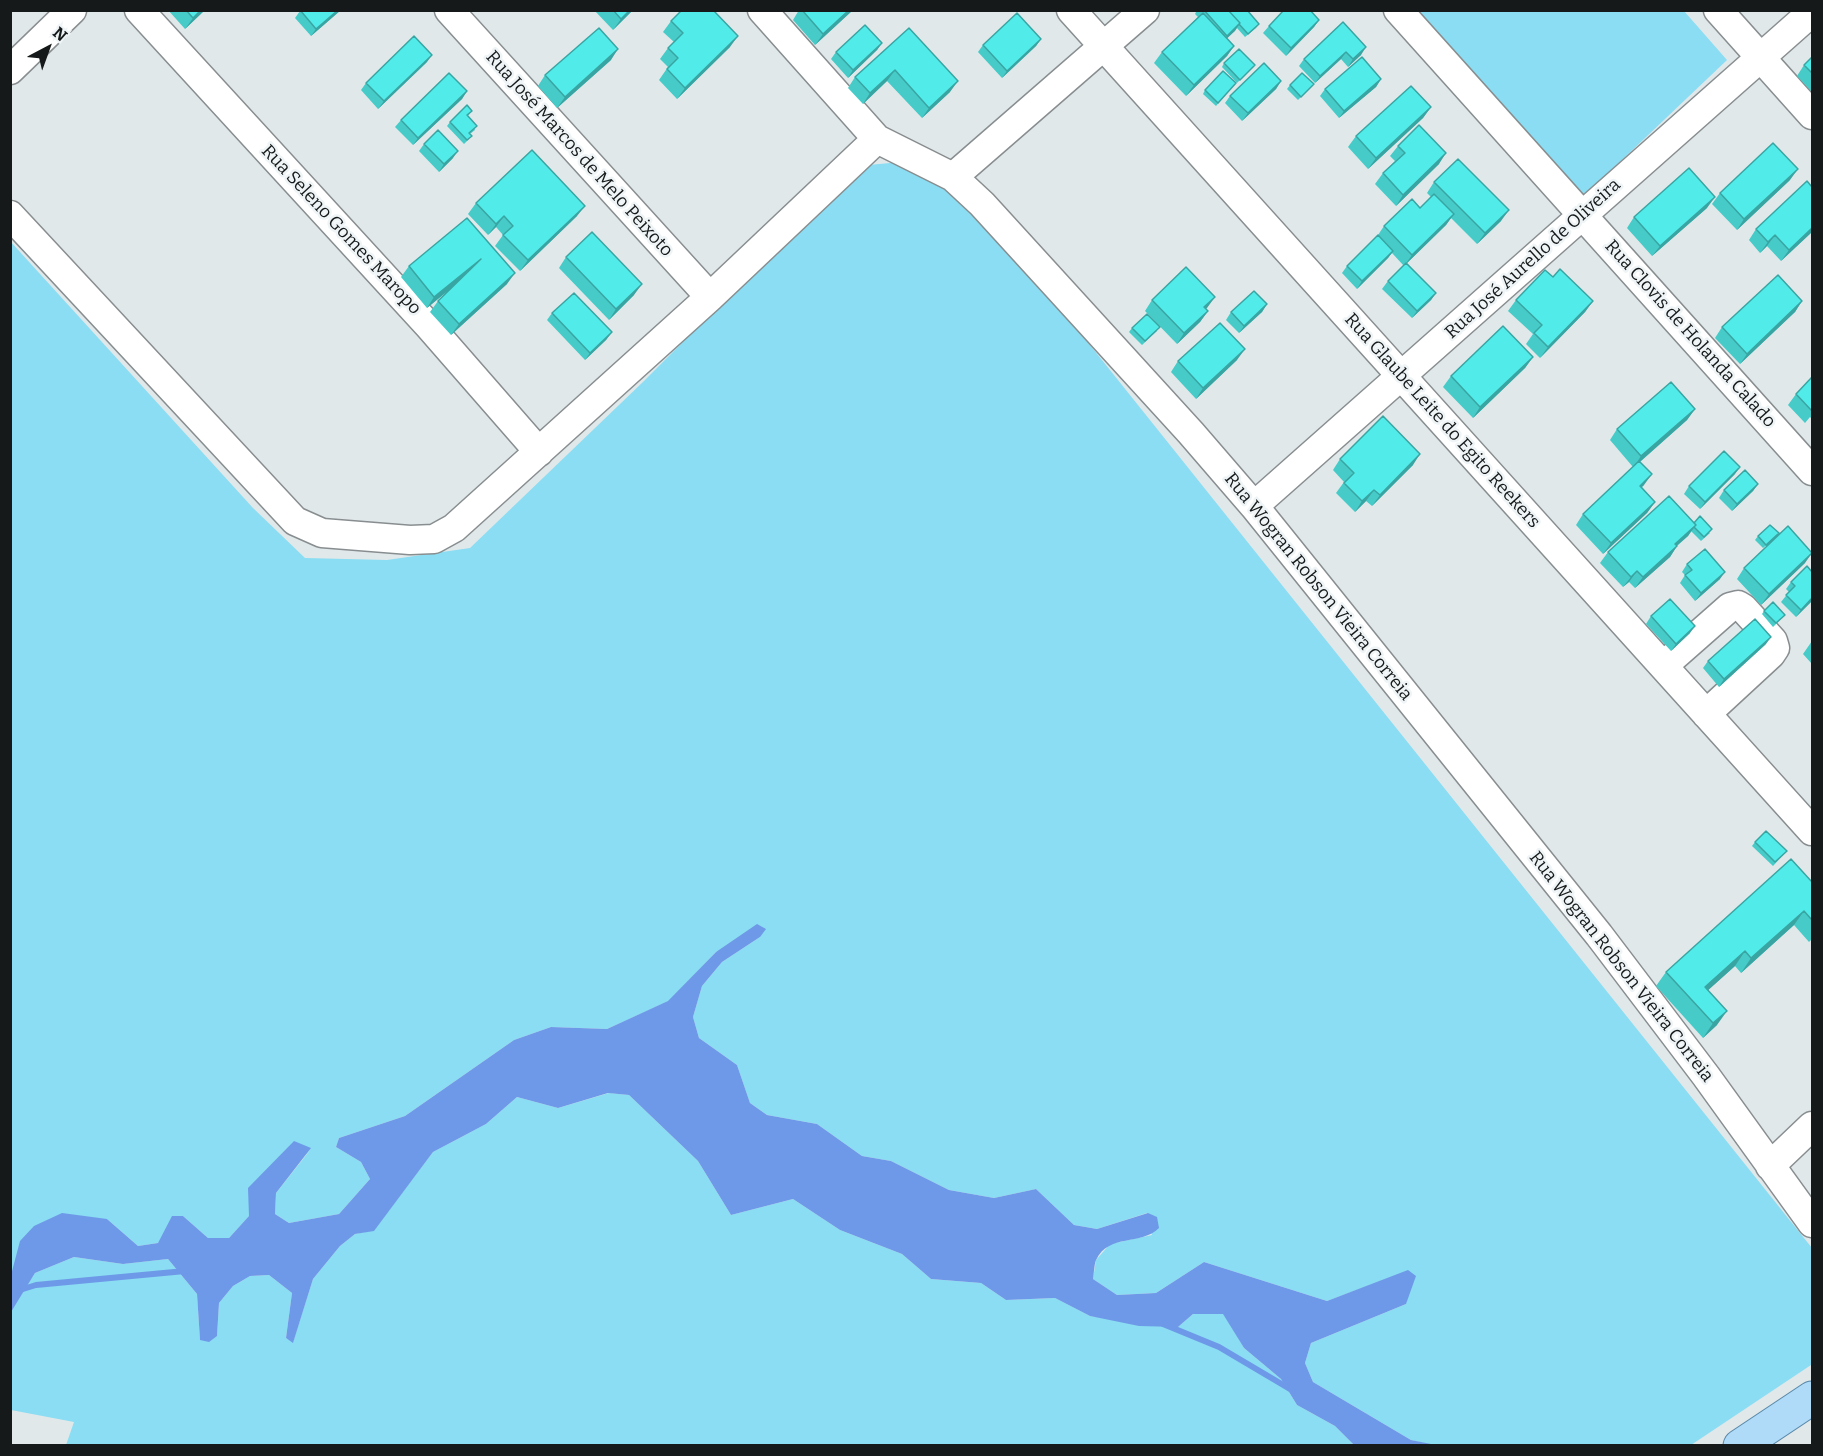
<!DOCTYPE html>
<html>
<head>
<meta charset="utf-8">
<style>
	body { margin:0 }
	#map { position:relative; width:1823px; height:1456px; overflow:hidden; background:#e1e8ea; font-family:Bitter,serif }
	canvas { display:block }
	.frame { position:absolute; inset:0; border:12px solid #161919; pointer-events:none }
	.north { position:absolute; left:18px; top:18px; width:60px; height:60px; -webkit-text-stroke:4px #eff5f7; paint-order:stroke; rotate:41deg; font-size:16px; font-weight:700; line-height:24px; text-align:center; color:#161919 }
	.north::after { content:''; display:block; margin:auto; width:21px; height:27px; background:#161919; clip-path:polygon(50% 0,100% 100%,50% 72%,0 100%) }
</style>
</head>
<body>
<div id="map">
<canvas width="1823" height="1456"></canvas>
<div class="frame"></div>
<div class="north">N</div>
</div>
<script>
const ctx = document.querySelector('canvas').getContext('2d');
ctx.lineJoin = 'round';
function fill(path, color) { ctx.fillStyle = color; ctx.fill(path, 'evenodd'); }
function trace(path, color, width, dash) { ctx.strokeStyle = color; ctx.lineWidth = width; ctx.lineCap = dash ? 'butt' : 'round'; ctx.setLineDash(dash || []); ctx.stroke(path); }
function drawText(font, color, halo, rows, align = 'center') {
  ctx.font = font + ' Bitter,serif'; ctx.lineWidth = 5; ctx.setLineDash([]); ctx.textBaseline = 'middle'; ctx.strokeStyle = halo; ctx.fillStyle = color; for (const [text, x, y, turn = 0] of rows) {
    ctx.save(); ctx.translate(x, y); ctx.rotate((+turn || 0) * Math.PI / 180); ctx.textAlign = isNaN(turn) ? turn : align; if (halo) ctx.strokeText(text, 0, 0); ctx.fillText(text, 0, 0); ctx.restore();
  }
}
const green = new Path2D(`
	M1415 11H1684L1727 60 1583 197Z
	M901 162 948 190 1034 275 1812 1248V1362L1811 1365 1691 1445 1436 1446 1411 1440 1313 1382 1305 1363 1311 1343 1406 1304 1408 1271 1327 1301 1204 1262 1156 1293 1117 1295 1093 1279 1096 1260 1110 1244 1152 1235 1147 1213 1097 1229 1074 1225 1036 1189 994 1198 949 1190 891 1161 862 1156 817 1124 767 1115 750 1103 737 1065 699 1038 693 1017 702 986 722 962 760 937 716 952 669 1001 607 1029 551 1027 514 1040 405 1116 339 1138 336 1147 361 1162 370 1179 339 1214 289 1223 275 1214 276 1193 311 1149 229 1238H208L183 1216 158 1243 138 1246 107 1219 11 1275 10 241 253 508 305 558 387 560 470 548 644 381 858 166Z
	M609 1093 629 1095 698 1161 731 1215 793 1199 840 1230 902 1254 931 1279 981 1283 1006 1300 1055 1298 1090 1316 1178 1327 1193 1314H1224L1244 1348 1281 1379 1297 1405 1335 1426 1354 1445H66L74 1422 11 1410 10 1312 35 1273 74 1257 123 1264 168 1259 197 1294 200 1340 217 1336 219 1303 233 1286 250 1276 269 1275 292 1293 286 1338 293 1342 313 1279 340 1246 355 1234 374 1230 433 1152 486 1124 517 1097 558 1108Z`);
const water = new Path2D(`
	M757 924 766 929 760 937 722 962 702 986 693 1017 699 1038 737 1065 750 1103 767 1115 817 1124 862 1156 891 1161 949 1190 994 1198 1036 1189 1074 1225 1097 1229 1148 1213 1157 1217 1159 1228C1141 1246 1109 1233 1096 1260 1094 1265 1094 1274 1093 1279L1117 1295 1156 1293 1204 1262 1327 1301 1408 1270 1416 1276 1406 1304 1311 1343 1305 1363 1313 1382 1411 1440 1436 1445H1354L1335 1426 1297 1405 1281 1379 1244 1348 1223 1314H1193L1178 1327 1139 1326 1090 1316 1055 1298 1006 1300 981 1283 931 1279 902 1254 840 1230 793 1199 731 1215 698 1161 629 1095 608 1093 558 1108 517 1097 486 1124 433 1152 374 1231 355 1234 340 1246 313 1279 293 1343 286 1338 292 1293 269 1275 250 1276 233 1286 219 1303 217 1336 209 1342 200 1340 197 1294 168 1259 123 1264 74 1257 35 1273 11 1312V1275L20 1241 34 1226 62 1213 107 1219 138 1246 158 1243 172 1216H183L208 1238H229L249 1216 248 1188 294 1141 311 1148 276 1193 275 1214 289 1223 339 1214 370 1179 361 1162 336 1147 339 1138 405 1116 514 1040 551 1027 607 1029 668 1001 716 952Z`);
const stream = new Path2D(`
	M10 1293 36 1285 185 1271
	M1163 1324 1219 1347 1290 1389`);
const minor = new Path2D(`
	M139 10 429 326 539 452
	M449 10 710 297
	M762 10 877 139 953 177 982 204 1191 433 1254 506 1599 935 1706 1076 1812 1223
	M1071 10 1812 831
	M1398 10 1812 471
	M1718 10 1812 115
	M10 70 72 10
	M953 177 1145 10
	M10 215 295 521 322 533 410 540 434 539 454 528 710 297 877 139
	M1254 506 1812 12
	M1663 666 1730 607 1738 605 1743 608 1773 641 1775 648 1771 654 1706 714
	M1770 1166 1812 1126`);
const major = new Path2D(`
	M1740 1446 1812 1398`);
const wall = new Path2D(`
	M168 10H205L185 29Z
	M341 10 311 36 295 18 300 11Z
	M594 10H633L613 30Z
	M799 10H853L815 45 793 20Z
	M1197 10H1247L1259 24 1256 28 1245 37 1237 28 1227 38 1234 46 1227 56 1186 96 1154 63 1162 52 1198 17 1195 14Z
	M1319 20 1314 27 1286 56 1263 33 1269 26Z
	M671 21 730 47 677 99 659 80 668 67 660 59 668 48 674 42 663 32Z
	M1343 22 1361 55 1348 67 1341 59 1315 83 1299 66 1304 59Z
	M909 28 950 92 922 118 887 81 863 104 848 88 855 77Z
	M1041 39 1036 46 1002 78 978 52 983 45Z
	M882 43 877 50 848 78 831 59 836 52Z
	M1812 57V92L1797 76 1804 65Z
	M611 60 557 108 538 86 545 75Z
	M427 62 378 109 361 90 366 83Z
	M1224 63 1255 65 1237 83 1222 67Z
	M1381 79 1376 87 1339 118 1320 96 1325 89Z
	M1281 81 1276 89 1242 121 1225 103 1230 96Z
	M1236 83 1216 106 1203 94 1205 90Z
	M1314 84 1298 100 1287 89 1290 85Z
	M467 91 462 99 413 145 395 127 401 120Z
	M1431 107 1423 118 1368 169 1348 147 1356 136Z
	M472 111 468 116 475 130 470 134 469 139 464 144 447 126 450 122Z
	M424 144 453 158 439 172 419 151Z
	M1398 146 1439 164 1396 206 1375 184 1383 173 1395 161 1390 156Z
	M1790 180 1737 230 1712 204 1720 193Z
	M1434 182 1501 221 1477 244 1451 218 1446 225 1407 263 1436 293 1431 300 1412 318 1382 289 1388 281 1404 266 1392 253 1388 258 1357 289 1342 273 1347 266 1378 235 1384 226 1420 208 1431 197 1427 193Z
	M1812 187V232L1781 261 1767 246 1760 253 1749 240 1756 229Z
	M476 203 577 216 520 271 495 246 503 235 496 227 488 235 468 214Z
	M1707 208 1652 256 1627 228 1634 217Z
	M566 257 634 295 609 320 559 268Z
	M409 266 507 284 451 335 430 312 438 301 449 290 427 308 401 277Z
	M1553 277 1593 301 1585 312 1540 358 1526 344 1533 334 1508 311 1516 300Z
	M1152 300 1206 309 1208 311 1200 322 1177 344 1145 311Z
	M1802 301 1795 312 1740 364 1715 338 1722 327Z
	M1267 304 1262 312 1239 333 1226 320 1231 312Z
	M552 313 612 332 606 340 585 360 547 320Z
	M1132 328 1157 331 1142 345 1129 332Z
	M1533 357 1525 368 1473 418 1443 387 1451 376Z
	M1237 360 1196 399 1171 372 1178 361Z
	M1812 377V419L1810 417 1805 423 1788 405 1796 394Z
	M1695 409 1687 420 1640 462 1644 485 1642 487 1655 502 1647 513 1603 554 1576 525 1583 514 1633 467 1610 440 1617 429Z
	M1340 459 1413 465 1372 506 1366 501 1355 512 1336 493 1344 482 1333 470Z
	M1735 474 1700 509 1684 494 1689 486Z
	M1758 484 1753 491 1732 511 1719 498 1724 490Z
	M1694 523 1710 533 1701 541 1691 531 1688 536 1677 546 1670 557 1635 588 1629 582 1623 587 1600 563 1608 552Z
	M1758 536 1776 537 1763 548 1755 540Z
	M1805 563 1761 605 1737 579 1744 568Z
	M1687 564 1720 579 1695 601 1680 583 1685 575 1682 572Z
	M1791 582 1812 601 1796 617 1781 602 1789 592 1786 589Z
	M1764 611 1782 618 1773 627 1762 614Z
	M1651 616 1690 633 1671 651 1646 624Z
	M1812 641V664L1803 654Z
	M1766 644 1719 687 1703 668 1708 661Z
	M1755 842 1787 851 1773 866 1752 846Z
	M1812 882V939L1809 942 1794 925 1741 973 1735 966 1708 990 1717 1025 1703 1038 1656 986 1666 972Z`);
const shadedWall = new Path2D(`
	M201 10H205L185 29 193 18Z
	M338 10H341L311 36 316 29Z
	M630 10H633L613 30 621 19Z
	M849 10H853L815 45 823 34Z
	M1319 20 1314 27 1286 56 1291 48Z
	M1240 23 1235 31 1222 43 1227 36Z
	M738 36 730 47 677 99 685 88Z
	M1041 39 1036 46 1002 78 1007 71Z
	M882 43 877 50 848 78 853 70Z
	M1234 46 1227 56 1186 96 1194 85Z
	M1366 47 1361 55 1348 67 1353 59Z
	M618 49 611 60 557 108 565 97Z
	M1346 52 1341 59 1315 83 1320 76Z
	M432 55 427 62 378 109 384 101Z
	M895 70 887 81 863 104 870 93Z
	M1381 79 1376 87 1339 118 1344 111Z
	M958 81 950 92 922 118 929 108Z
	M1281 81 1276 89 1242 121 1248 113Z
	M467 91 462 99 413 145 418 138Z
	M1431 107 1423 118 1368 169 1376 158Z
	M458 151 453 158 439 172 444 164Z
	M1446 153 1439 164 1396 206 1403 195Z
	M1798 169 1790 180 1737 230 1744 219Z
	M1715 197 1707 208 1652 256 1660 246Z
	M585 206 577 216 520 271 528 260Z
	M1509 210 1501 221 1477 244 1485 233Z
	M1454 214 1446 225 1404 266 1412 255Z
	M504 216 496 227 488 235 496 224Z
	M1812 228V232L1781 261 1789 250Z
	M1775 235 1767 246 1760 253 1768 242Z
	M1393 251 1388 258 1357 289 1362 281Z
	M481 259 473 270 427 308 434 297Z
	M515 273 507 284 451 335 459 324Z
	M642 284 634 295 609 320 616 309Z
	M1436 293 1431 300 1412 318 1417 311Z
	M1215 297 1207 308 1197 318 1204 307Z
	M1593 301 1585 312 1540 358 1548 347Z
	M1802 301 1795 312 1740 364 1747 354Z
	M1267 304 1262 312 1239 333 1244 326Z
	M1208 311 1200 322 1177 344 1184 333Z
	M612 332 606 340 585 360 590 353Z
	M1245 349 1237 360 1196 399 1203 388Z
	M1533 357 1525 368 1473 418 1480 407Z
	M1695 409 1687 420 1634 467 1641 456Z
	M1420 454 1413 465 1372 506 1380 495Z
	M1740 467 1735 474 1700 509 1705 502Z
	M1652 474 1644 485 1632 496 1640 486Z
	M1758 484 1753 491 1732 511 1737 504Z
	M1374 490 1366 501 1355 512 1362 501Z
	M1655 502 1647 513 1603 554 1611 543Z
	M1696 525 1688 536 1667 554 1675 544Z
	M1677 546 1670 557 1635 588 1643 577Z
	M1812 553 1805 563 1761 605 1769 594Z
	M1637 571 1629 582 1623 587 1631 577Z
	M1725 572 1720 579 1695 601 1701 593Z
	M1812 598V601L1796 617 1801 610Z
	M1695 626 1690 633 1671 651 1676 644Z
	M1771 637 1766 644 1719 687 1724 679Z
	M1804 911 1794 925 1741 973 1751 958Z
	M1745 951 1735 966 1695 1002 1705 987Z
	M1727 1011 1717 1025 1703 1038 1713 1023Z`);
const building = new Path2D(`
	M186 10H201L193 18Z
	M300 10H338L316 29Z
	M613 10H630L621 19Z
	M682 10H713L738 36 685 88 667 69 678 58 668 48 683 33 671 21Z
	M802 10H849L823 34Z
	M1204 10H1228L1240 23 1227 36Z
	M1228 10H1247L1259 24 1248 34 1239 24 1240 23Z
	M1284 10H1310L1319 20 1291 48 1269 26Z
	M1017 13 1041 39 1007 71 983 45Z
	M1203 13 1234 46 1194 85 1162 52Z
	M1343 22 1366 47 1353 59 1346 52 1320 76 1304 59Z
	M865 25 882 43 853 70 836 52Z
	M599 28 618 49 565 97 545 75Z
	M909 28 958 81 929 108 895 70 870 93 855 77Z
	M414 36 432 55 384 101 366 83Z
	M1239 49 1255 65 1240 80 1224 63Z
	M1362 57 1381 79 1344 111 1325 89Z
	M1812 57V73L1804 65Z
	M1264 63 1281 81 1248 113 1230 96Z
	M1223 71 1236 83 1218 103 1205 90Z
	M449 73 467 91 418 138 401 120Z
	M1302 73 1314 84 1301 97 1290 85Z
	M1411 86 1431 107 1376 158 1356 136Z
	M467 105 472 111 467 115 477 126 469 133 472 136 467 140 450 122Z
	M1419 125 1446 153 1403 195 1383 173 1405 153 1398 146Z
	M438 130 458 151 444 164 424 144Z
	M1773 143 1798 169 1744 219 1720 193Z
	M532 150 585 206 528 260 503 235 513 226 504 216 496 224 476 203Z
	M1458 159 1509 210 1485 233 1434 182Z
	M1689 168 1715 197 1660 246 1634 217Z
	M1807 181 1812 187V228L1789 250 1775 235 1768 242 1756 229Z
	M1434 194 1454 214 1412 255 1384 226 1412 199 1420 208Z
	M467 218 515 273 459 324 438 301 481 259 434 297 409 266Z
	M592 232 642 284 616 309 566 257Z
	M1378 235 1393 251 1362 281 1347 266Z
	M1406 263 1436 293 1417 311 1388 281Z
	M1186 267 1215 297 1204 307 1208 311 1184 333 1152 300Z
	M1560 269 1593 301 1548 347 1534 333 1542 325 1516 300 1545 270 1553 277Z
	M1778 275 1802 301 1747 354 1722 327Z
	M1254 291 1267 304 1244 326 1231 312Z
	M574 293 612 332 590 353 552 313Z
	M1147 314 1160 327 1145 341 1132 328Z
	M1220 323 1245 349 1203 388 1178 361Z
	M1503 326 1533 357 1480 407 1451 376Z
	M1812 377V411L1796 394Z
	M1671 382 1695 409 1641 456 1617 429Z
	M1383 416 1420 454 1380 495 1374 490 1362 501 1344 483 1354 473 1340 459Z
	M1724 451 1740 467 1705 502 1689 486Z
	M1639 461 1652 474 1640 486 1655 502 1611 543 1583 514Z
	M1745 470 1758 484 1737 504 1724 490Z
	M1669 496 1696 525 1675 544 1677 546 1643 577 1637 571 1631 577 1608 552Z
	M1700 516 1712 529 1704 537 1694 527 1696 525 1694 523Z
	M1770 525 1779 533 1766 545 1758 536Z
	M1788 526 1812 553 1769 594 1744 568Z
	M1705 549 1725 572 1701 593 1685 575 1692 570 1687 564Z
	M1807 566 1812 572V598L1801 610 1786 595 1795 586 1791 582Z
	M1670 599 1695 626 1676 644 1651 616Z
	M1773 602 1785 615 1776 623 1764 611Z
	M1755 619 1771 637 1724 679 1708 661Z
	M1766 831 1787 851 1775 862 1755 842Z
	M1791 859 1812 882V920L1804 911 1751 958 1745 951 1705 987 1727 1011 1713 1023 1666 972Z`);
const streetNames = [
	["Rua José Marcos de Melo Peixoto",579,154,48],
	["Rua Seleno Gomes Maropo",341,230,47],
	["Rua José Aurello de Oliveira",1533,259,-42],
	["Rua Clovis de Holanda Calado",1690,334,48],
	["Rua Glaube Leite do Egito Reekers",1442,421,48],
	["Rua Wogran Robson Vieira Correia",1318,587,51],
	["Rua Wogran Robson Vieira Correia",1621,967,52]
];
fill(green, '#8addf2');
fill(water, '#6e99e8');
trace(stream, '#6e99e8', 6);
trace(minor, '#888e90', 31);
trace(major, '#5687a7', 35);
trace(minor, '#fff', 28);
trace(major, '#afdaf8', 33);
fill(wall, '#46cbc8');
fill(shadedWall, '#39a5a3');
fill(building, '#51ece9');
trace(building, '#39a5a3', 1.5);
drawText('18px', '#161919', '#eff5f7', streetNames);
</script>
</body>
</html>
